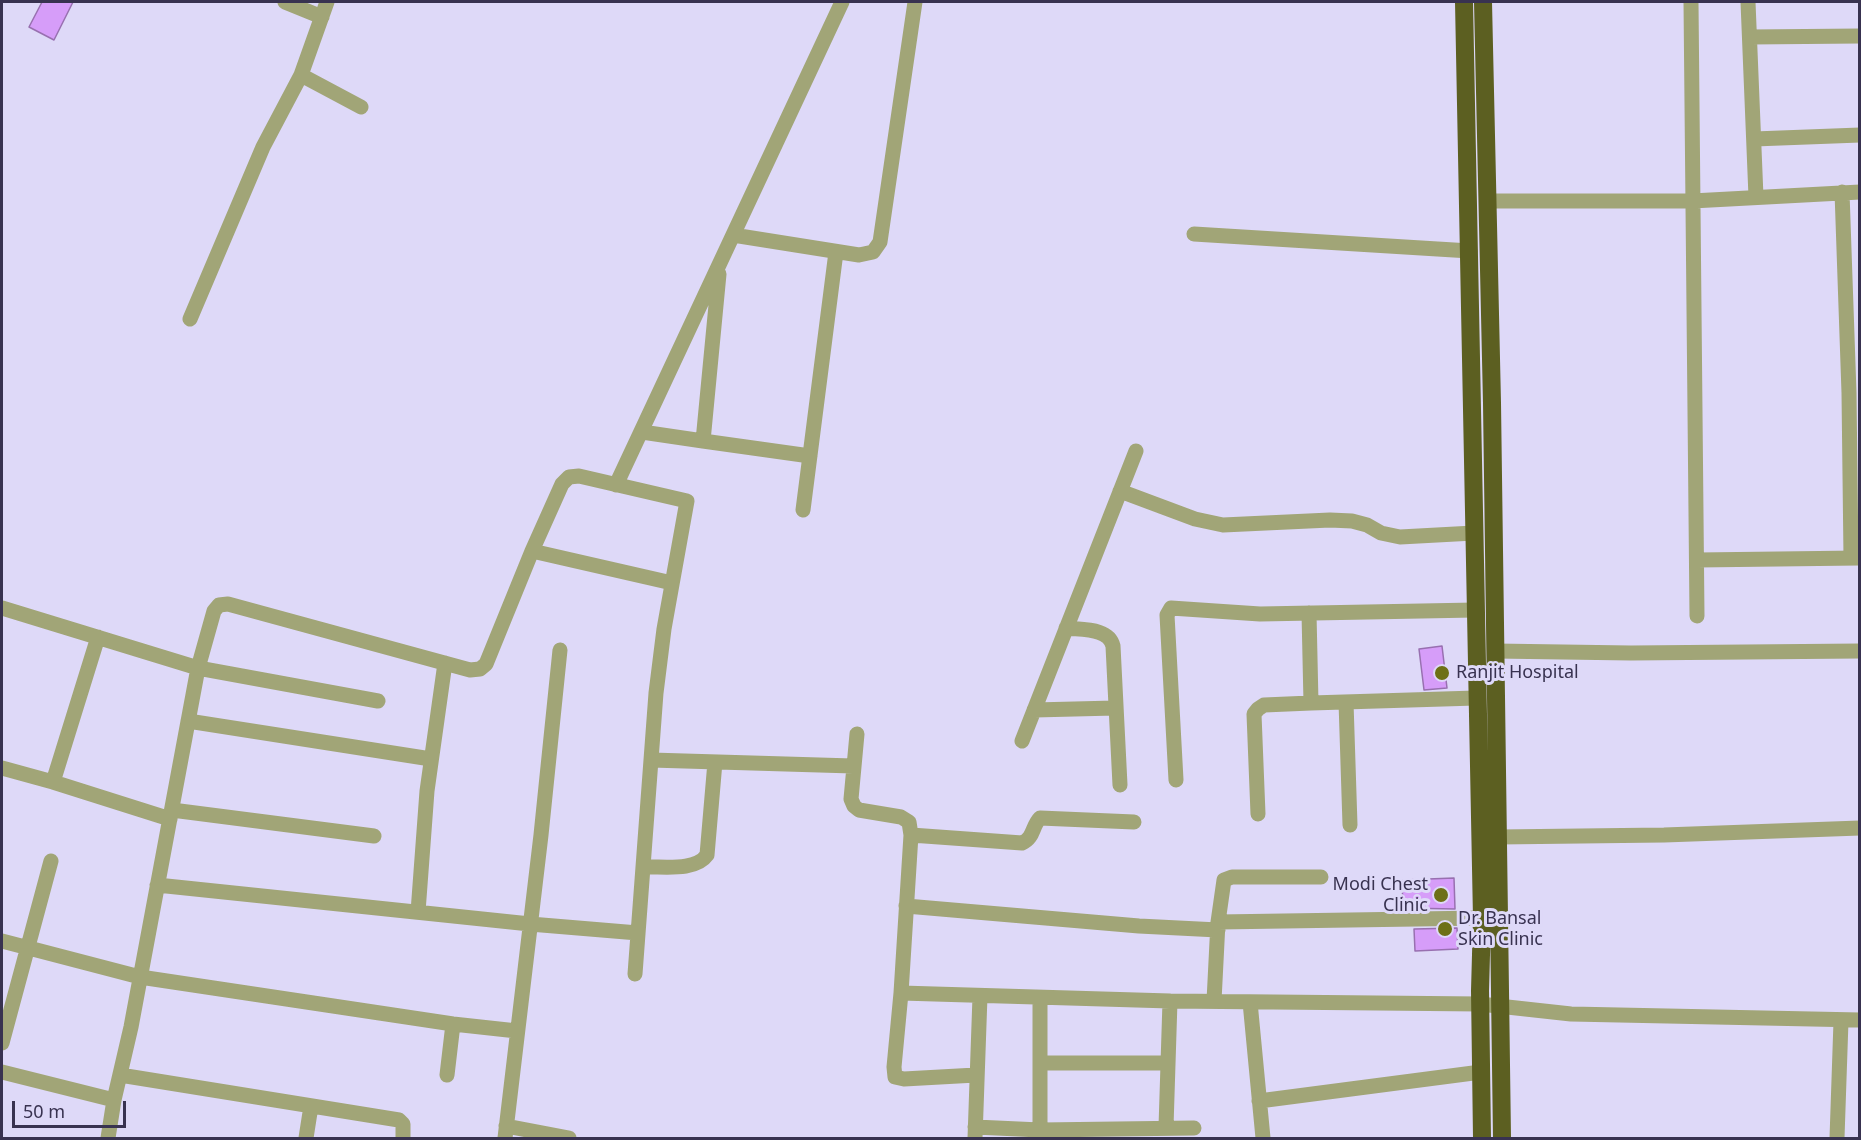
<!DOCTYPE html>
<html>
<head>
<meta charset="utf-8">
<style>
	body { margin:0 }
	#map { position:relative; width:1861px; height:1140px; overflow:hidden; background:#ded9f8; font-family:"Noto Sans",sans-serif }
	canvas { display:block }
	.frame { position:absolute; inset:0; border:3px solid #383250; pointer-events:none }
	.scale { position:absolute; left:12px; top:1101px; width:114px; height:27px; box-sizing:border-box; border:3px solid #383250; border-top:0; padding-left:8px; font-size:18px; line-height:21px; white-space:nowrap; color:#383250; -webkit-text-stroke:4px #ded9f8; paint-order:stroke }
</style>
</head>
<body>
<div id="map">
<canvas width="1861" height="1140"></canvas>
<div class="frame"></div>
<div class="scale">50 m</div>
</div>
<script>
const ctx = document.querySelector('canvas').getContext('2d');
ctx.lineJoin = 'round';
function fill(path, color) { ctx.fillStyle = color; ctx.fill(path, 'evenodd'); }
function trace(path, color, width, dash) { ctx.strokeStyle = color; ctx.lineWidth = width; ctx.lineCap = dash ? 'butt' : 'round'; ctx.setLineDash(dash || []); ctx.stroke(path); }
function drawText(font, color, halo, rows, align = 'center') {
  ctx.font = font + ' "Noto Sans",sans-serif'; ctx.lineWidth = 6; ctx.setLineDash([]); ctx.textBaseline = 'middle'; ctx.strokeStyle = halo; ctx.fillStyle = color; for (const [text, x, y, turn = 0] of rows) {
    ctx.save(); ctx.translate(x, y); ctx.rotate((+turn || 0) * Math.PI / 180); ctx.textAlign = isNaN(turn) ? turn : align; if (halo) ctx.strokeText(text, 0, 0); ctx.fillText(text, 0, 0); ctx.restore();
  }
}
const building = new Path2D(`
	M42 2H73L54 40 29 27Z
	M1442 646 1447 688 1424 690 1419 649Z
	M1454 878 1455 909 1403 908 1402 880Z
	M1457 928 1458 949 1415 951 1414 929Z`);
const minor = new Path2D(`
	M285 2 322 17
	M1691 2 1697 616
	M1748 2 1756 197
	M1750 37 1860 36
	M301 75 361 107
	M1754 139 1860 135
	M1842 192 1849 393 1851 558
	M1489 201H1692L1860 192
	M1194 234 1470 251
	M733 235 859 255 873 252 880 242 915 2
	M719 274 703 441 810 456
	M190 319 263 147 301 75 327 2
	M642 432 703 441
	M616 485 842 2
	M1120 491 1195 519 1223 525 1330 520 1352 521 1367 525 1381 533 1400 537 1474 533
	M803 510 836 252
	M532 551 672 583
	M1697 560 1859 558
	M2 608 198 668 378 701
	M1309 613 1311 703 1476 698
	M1066 628C1083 630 1109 628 1113 646L1120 785
	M1495 651 1631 653 1860 651
	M1346 702 1350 825
	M1034 710 1115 708
	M188 721 431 759
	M857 734 851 799 854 806 859 810 901 817 909 822 911 835 901 993 894 1067 895 1077 904 1079 976 1075
	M1022 741 1136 451
	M651 760 853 766
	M2 768 53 782 170 819
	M1176 780 1167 615 1171 608 1260 614 1475 610
	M53 782 98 637
	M172 810 374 836
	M1258 814 1254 714 1258 709 1264 705 1311 703
	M911 835 1022 843C1034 838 1032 826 1040 818L1134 822
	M1498 837 1664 835 1860 828
	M643 867C662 866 695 872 707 855L715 762
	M157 885 530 924 638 933
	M906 906 1139 926 1218 930
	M418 912 427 791 445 663
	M1218 922 1482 918
	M2 941 140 977 453 1024 517 1031
	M901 993 1170 1001 1480 1004 1571 1014 1860 1020
	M1214 1001 1218 922 1224 880 1232 877H1321
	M1250 1002 1263 1138
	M2 1043 51 861
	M1040 1063H1168
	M2 1072 114 1100
	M120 1075 399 1120 403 1124V1138
	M447 1075 453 1024
	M1259 1101 1481 1072
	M506 1126 569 1138
	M975 1127 1040 1130 1194 1128
	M1166 1127 1170 1001
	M1040 1130V998
	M108 1138 114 1100 131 1027 198 668 214 611 219 605 228 604 470 670 480 669 486 664 532 551 562 484 569 477 579 476 687 501 664 629 656 693 635 974
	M306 1138 311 1106
	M505 1138 541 835 560 650
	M975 1138 980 996
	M1837 1138 1841 1021`);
const highway = new Path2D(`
	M1464 2 1482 918 1480 991 1482 1138
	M1483 2 1492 403 1502 1138`);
const markers = [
	[1442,673,8,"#6d7016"],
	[1441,895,8,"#6d7016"],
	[1445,929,8,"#6d7016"]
];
const poiNames = [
	["Ranjit Hospital",1456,673],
	["Modi Chest",1428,885,"right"],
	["Clinic",1428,906,"right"],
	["Dr. Bansal",1458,919],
	["Skin Clinic",1458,940]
];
fill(building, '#d69df9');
trace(building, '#9870b0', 1.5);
trace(minor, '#a1a577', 15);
trace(highway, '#5c5f21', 18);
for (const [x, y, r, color] of markers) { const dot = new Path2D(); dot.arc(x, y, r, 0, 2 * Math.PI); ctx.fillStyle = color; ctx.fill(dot); trace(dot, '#ded9f8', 2); }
drawText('18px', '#383250', '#ded9f8', poiNames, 'left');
</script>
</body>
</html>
